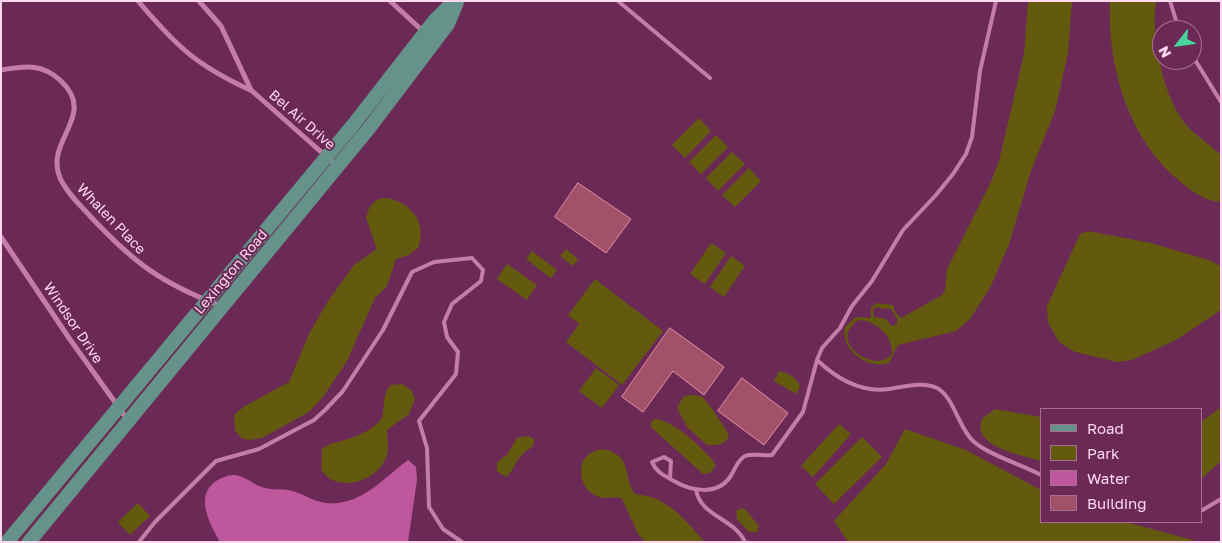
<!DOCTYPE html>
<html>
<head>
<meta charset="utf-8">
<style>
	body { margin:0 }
	#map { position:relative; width:1222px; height:543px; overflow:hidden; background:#6b2a55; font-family:"Golos Text",sans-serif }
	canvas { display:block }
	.frame { position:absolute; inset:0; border:2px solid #ffd7ee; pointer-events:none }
	.legend { position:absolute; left:1040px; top:408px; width:162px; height:115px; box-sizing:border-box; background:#6b2a55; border:1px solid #a66f92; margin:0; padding:6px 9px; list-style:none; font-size:15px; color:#ffd7ee }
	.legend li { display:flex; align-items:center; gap:10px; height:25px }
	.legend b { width:25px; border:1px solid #a66f92 }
	.north { position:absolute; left:1152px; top:20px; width:50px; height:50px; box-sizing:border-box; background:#6b2a55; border:1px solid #a66f92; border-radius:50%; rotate:240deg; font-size:14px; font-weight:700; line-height:20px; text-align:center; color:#ffd7ee }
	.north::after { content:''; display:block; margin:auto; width:18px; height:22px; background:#4ad49c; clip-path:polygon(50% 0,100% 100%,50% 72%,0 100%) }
</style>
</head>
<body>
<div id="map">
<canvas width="1222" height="543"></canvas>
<div class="frame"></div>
<ul class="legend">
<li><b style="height:6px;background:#659289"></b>Road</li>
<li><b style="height:14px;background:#635a0f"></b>Park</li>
<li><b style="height:14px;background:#be579b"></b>Water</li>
<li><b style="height:14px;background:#a15269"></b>Building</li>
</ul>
<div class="north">N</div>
</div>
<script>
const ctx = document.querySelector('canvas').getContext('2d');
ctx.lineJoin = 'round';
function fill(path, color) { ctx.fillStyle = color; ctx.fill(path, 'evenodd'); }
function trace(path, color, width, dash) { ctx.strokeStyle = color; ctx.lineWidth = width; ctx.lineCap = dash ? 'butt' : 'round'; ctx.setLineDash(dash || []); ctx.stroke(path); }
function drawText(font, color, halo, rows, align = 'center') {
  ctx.font = font + ' "Golos Text",sans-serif'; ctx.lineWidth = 4; ctx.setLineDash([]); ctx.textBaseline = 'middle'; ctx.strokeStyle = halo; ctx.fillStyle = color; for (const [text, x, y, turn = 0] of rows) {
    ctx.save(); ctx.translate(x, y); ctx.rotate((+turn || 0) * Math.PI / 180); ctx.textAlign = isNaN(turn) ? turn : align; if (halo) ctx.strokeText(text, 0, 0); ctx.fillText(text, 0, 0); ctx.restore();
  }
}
const green = new Path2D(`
	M1028 1H1072L1068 53 1055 111 1032 168 1009 244 991 286 970 319 956 331 898 345 889 363C868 370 840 350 845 327L856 317 871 318V307L877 303 893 305 895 312 901 318 942 295 945 290 947 269 991 182 999 161 1024 54ZM877 307 883 309 890 308 897 318V324L891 326 886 319 874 317 873 309ZM860 320C877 321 893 337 892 354 878 372 842 351 848 331L855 322Z
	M1110 1H1156C1150 35 1164 102 1188 127 1198 137 1210 145 1221 155V202C1208 202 1193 192 1183 184 1129 142 1107 68 1110 1Z
	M699 118 711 131 685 158 672 145Z
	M716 135 728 147 701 174 689 162Z
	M732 152 745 164 718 191 706 178Z
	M749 168 761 181 735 207 722 195Z
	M384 198C410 200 428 223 418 248L409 255 396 259 387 286 375 298 347 361 323 397 309 412 262 438 249 440 241 438 235 430 234 415 245 406 289 382 309 334 328 301 354 265 377 249 366 218C369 207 372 200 384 198Z
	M1088 231 1151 243 1212 261 1221 267V310L1176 340 1132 360 1118 362 1075 352 1059 342 1048 323 1047 306 1080 234Z
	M711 243 726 253 705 284 690 274Z
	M566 249 578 259 573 266 560 256Z
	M532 251 557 270 551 278 526 259Z
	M731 256 745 266 724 297 710 287Z
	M507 264 537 285 527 300 497 279Z
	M595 279 663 331 622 385 566 342 579 324 568 315Z
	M596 368 619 385 602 408 579 391Z
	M779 371C788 373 798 378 800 387L796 394 774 381Z
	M402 384 411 390 415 399 409 414 387 430C387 440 390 448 386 457 377 483 335 494 321 469L322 449C331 441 343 442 354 437 362 434 371 429 378 423 388 416 379 397 391 385Z
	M689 395 701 396C706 399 724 426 728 433L729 436C724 446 717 445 707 445L687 427 677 408 683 397Z
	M1221 407V461L1201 479V422Z
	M995 409 1041 417V461C1022 455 971 447 982 419Z
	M655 419C672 419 707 451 716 465L710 473 703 474 651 427V422Z
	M839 424 851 434 813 477 801 466Z
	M905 429 966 450 1041 490V522H1126L1200 542H848L834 521 886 464Z
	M528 436 534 439C535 449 525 450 520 457 514 464 513 472 506 477L497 471V462L507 455 517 438Z
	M862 437 882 457 834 504 815 484Z
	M603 449C632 455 623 474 634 493 641 496 647 495 654 498 675 506 690 526 705 542H645L638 534 622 499C616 496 613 498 606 498 588 497 578 481 582 464 584 455 595 450 603 449Z
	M138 503 150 516 130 535 118 522Z
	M741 508 745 509 759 526 757 532H749L737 519 736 511Z`);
const water = new Path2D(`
	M408 460 416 467 417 480 408 542H220C210 524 194 496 216 481 221 478 228 475 234 475 244 475 255 486 265 488 272 490 280 489 288 490 307 494 317 506 338 503 368 499 386 476 408 460Z`);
const building = new Path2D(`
	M578 183 631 219 606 253 555 217Z
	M670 328 724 367 704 395 673 371 643 412 622 397Z
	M742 378 788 413 764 445 718 411Z`);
const lane = new Path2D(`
	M618 1 710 78
	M1170 1 1179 30
	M1192 55 1221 102
	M817 360 822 348 840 328 852 306 872 281 903 230 936 195 953 174 966 154 972 137 980 71 996 1
	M670 479 671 461 664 457 652 462C656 472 665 476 674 481 691 491 717 496 730 477 735 470 737 460 745 456 752 453 764 456 772 455L803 412 817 360C836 378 861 393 889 389 904 387 923 381 937 388 954 397 958 427 973 441 987 454 1022 465 1041 475
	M696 490C701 517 734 518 745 542
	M1201 511 1221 499
	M139 542 155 522 216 461 259 449 314 420 325 410 343 391 383 330 412 272 434 262 472 258 483 270 481 281 452 304 444 322 447 337 458 352 456 374 419 421 427 448 429 507 443 529 462 542`);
const street = new Path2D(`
	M138 1C177 47 196 65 250 90
	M199 1 221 26 251 90 337 166
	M390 1 425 33
	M1 70C25 66 42 63 61 81 98 116 44 140 60 178 67 193 80 205 91 217 134 263 161 283 221 306
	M1 237 69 338 127 419`);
const primary = new Path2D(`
	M7 542 353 125 434 21 454 1
	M29 542 370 127 448 24 457 2`);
const streetNames = [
	["Bel Air Drive",302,120,41],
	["Whalen Place",111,219,46],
	["Lexington Road",231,272,-50],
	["Windsor Drive",73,323,56]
];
fill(green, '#635a0f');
fill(water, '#be579b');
fill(building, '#a15269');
trace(building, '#e790a7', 1);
trace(lane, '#c57ca9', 4);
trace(street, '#c57ca9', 5);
trace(primary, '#659289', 14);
drawText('14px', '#ffd7ee', '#6b2a55', streetNames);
</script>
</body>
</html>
